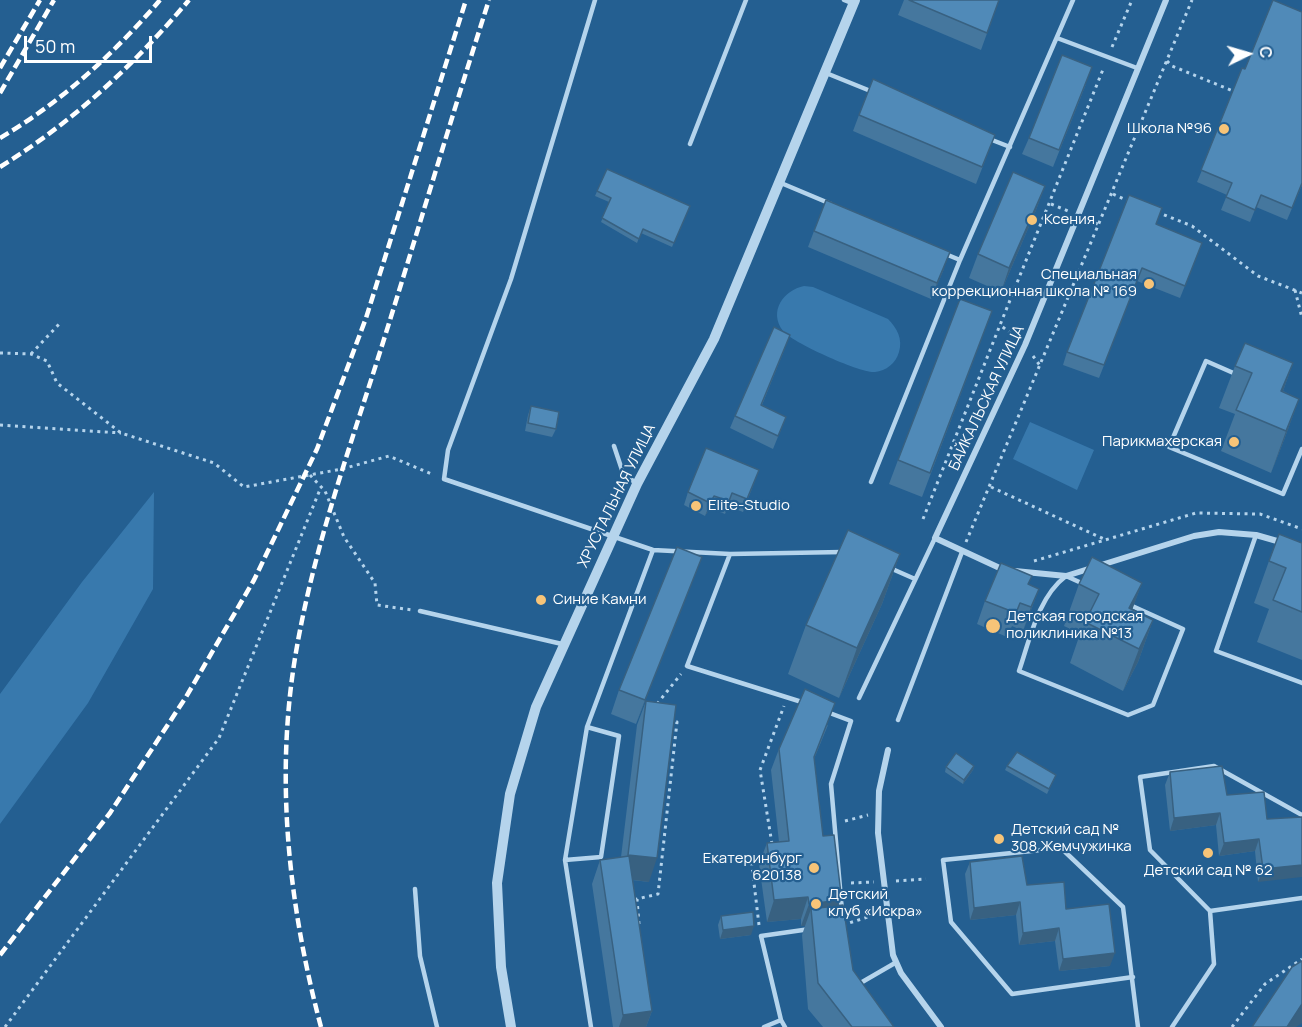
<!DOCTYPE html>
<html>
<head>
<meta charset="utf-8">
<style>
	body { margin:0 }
	#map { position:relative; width:1302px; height:1027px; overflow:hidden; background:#245f91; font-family:Manrope,sans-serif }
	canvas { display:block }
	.north { position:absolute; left:1218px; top:24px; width:60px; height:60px; -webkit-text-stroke:4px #245f91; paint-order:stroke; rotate:85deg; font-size:16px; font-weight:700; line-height:24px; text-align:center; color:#fff }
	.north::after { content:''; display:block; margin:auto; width:21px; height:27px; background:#fff; clip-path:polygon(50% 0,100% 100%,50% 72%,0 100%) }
	.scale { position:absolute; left:24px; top:36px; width:128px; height:27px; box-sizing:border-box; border:3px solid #fff; border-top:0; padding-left:8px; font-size:18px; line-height:21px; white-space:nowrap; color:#fff; -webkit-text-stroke:4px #245f91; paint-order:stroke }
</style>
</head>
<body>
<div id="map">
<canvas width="1302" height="1027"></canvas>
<div class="north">С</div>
<div class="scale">50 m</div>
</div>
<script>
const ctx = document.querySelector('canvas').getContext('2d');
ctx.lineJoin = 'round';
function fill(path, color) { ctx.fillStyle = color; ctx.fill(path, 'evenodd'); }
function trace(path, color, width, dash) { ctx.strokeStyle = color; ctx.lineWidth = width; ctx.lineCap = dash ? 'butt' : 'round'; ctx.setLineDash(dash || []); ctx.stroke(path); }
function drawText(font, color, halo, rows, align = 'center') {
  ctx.font = font + ' Manrope,sans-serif'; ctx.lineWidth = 4.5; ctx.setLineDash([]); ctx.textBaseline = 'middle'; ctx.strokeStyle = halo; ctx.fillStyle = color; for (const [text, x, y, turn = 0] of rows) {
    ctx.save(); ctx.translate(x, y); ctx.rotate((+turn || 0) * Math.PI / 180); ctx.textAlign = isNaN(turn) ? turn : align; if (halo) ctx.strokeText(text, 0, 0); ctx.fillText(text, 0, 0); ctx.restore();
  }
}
const green = new Path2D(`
	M804 286 813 287 888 319C897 328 903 339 899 352 896 363 886 371 875 372 862 374 791 342 783 331 768 311 784 290 804 286Z
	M1030 422 1094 450 1077 490 1013 459Z
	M154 492 153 589 88 703 0 824V694L82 582Z`);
const path = new Path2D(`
	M1112 47 1132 0
	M1167 61 1172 66 1233 91
	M1113 194 1128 201
	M1051 204 1068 211
	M1157 212 1192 226 1258 276 1302 293
	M1088 220 1100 225
	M1295 290 1302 318
	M1017 338 1000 325 1104 67
	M0 353 31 354 47 361 57 383 121 433 214 463 244 487 342 469 389 456 434 475
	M31 354 61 322
	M1033 356 1041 367
	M0 425 121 433
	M310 475 325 491 344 537 375 583 377 605 412 610
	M991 487 1106 540
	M923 519 1000 325
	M966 542 1192 0
	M1034 561 1196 513 1260 514 1302 529
	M657 704 681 674
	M845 821 868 815
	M772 844 760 770 784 706
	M896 881 926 879
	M851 883 874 882
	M639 924 637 899 658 894 677 722 672 721
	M759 925 751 858 763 856
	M843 925 877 914
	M5 1027 219 738 321 487
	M1232 1027 1265 984 1302 959`);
const service = new Path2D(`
	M595 0 511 279 448 450 444 479 653 550 730 554 687 666 805 703
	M844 0 854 4
	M1057 38 1137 68
	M826 73 873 92
	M987 138 1010 147
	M690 144 746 0
	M781 183 831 204
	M943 253 960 260
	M1238 375 1206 361 1169 447 1283 494 1302 449
	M614 446 622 470 636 484
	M871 482 960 260 1073 0
	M1256 535 1216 651 1302 683
	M730 554 843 552
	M890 568 915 579
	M1066 576 1183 629 1153 705 1128 715 1019 671C1030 639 1038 597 1066 576Z
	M420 611 562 644
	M859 698 935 538
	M827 712 851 721 831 784 842 911
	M898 720 962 552
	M565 860 601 857 619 736 587 727
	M415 889 420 956 437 1027
	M1210 911 1302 898
	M1133 977 1012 994 951 922 943 860 1061 848 1123 907 1138 1027
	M857 985 895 963
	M591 1027 565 860 587 727 653 550
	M764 1027 781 1020
	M785 1027 781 1020 761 936 810 929
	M1172 1027 1214 964 1210 911 1150 850 1140 777 1214 766 1302 815`);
const minor = new Path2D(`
	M1004 570 935 538 1025 345 1166 0
	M1015 571 1066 576 1194 536 1219 532 1256 535 1284 543
	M888 750 879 791 878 833 893 955 901 973 941 1027`);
const tertiary = new Path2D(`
	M511 1027 501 967 497 883 510 794 536 707 637 484 714 339 855 0`);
const rail = new Path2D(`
	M0 68 40 0
	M0 93 54 0
	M0 138C60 103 115 53 160 0
	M0 167C74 121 133 66 189 0
	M0 955 110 813 186 697 254 580 317 449 366 318 466 0
	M321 1027C289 907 275 781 295 658 313 548 352 442 385 336 420 224 453 112 489 0`);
const wall = new Path2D(`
	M904 0H999L981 50 898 15Z
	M1302 12V185L1287 220 1256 207 1250 222 1221 210 1227 195 1197 182 1245 69Z
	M1086 84 1053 167 1022 154 1029 138Z
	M859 115 995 135 976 184 853 131Z
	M607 169 690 206 672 247 641 233 637 243 601 222 609 202 595 196Z
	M1045 186 1036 210 1001 292 969 278 978 254Z
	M1156 224 1202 243 1180 298 1137 281 1099 378 1063 365 1067 352Z
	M814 231 944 269 931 299 808 247Z
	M983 335 922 497 889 484 898 460Z
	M785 348 762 405 786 417 773 449 730 428 735 416Z
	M1293 363 1283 391 1299 399 1284 440 1271 473 1221 451 1235 414 1219 408 1235 366Z
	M531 406 556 429 552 437 525 431 528 415Z
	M759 470 743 512 728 506 725 514 710 508 705 516 684 505 688 492Z
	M1302 543V660L1257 642 1269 609 1254 603 1269 561Z
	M900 554 882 604 839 698 788 674 806 625Z
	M702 557 636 724 611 714 619 690Z
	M1142 583 1132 609 1153 620 1138 662 1123 691 1070 663 1080 634 1064 626 1079 584Z
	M1039 589 1023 631 1012 626 1007 637 977 624 985 601Z
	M646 701 649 882 632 880 652 1011 646 1027H613L592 884 600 860 621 857 637 725Z
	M828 725 814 759 823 836 841 894 838 906 853 970 894 1027H823L808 1009 802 935 805 926H801V919L767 922 759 864 767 843 779 842 771 770 779 749Z
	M974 766 973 770 963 784 945 772 946 767Z
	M1007 766 1054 779 1047 794 1005 770Z
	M1170 772 1227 795 1267 819 1302 817 1258 882 1255 851 1219 856 1216 825 1170 831 1165 785Z
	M970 862 1027 885 1066 909 1110 966 1059 971 1055 941 1019 945 1016 915 970 920 965 874Z
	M721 916 751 935 720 939 718 925Z`);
const shadedWall = new Path2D(`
	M1045 186 1036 210 1001 292 1009 268Z
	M950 252 944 269 931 299 937 283Z
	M1293 363 1278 405 1281 391Z
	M1299 399 1284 440 1271 473 1286 431Z
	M714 496 710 508 705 516 710 503Z
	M900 554 882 604 839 698 857 648Z
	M702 557 693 581 636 724 645 700Z
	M1142 583 1127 624 1129 608Z
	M1039 589 1030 612 1023 631 1031 607Z
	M1153 620 1138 662 1123 691 1139 649Z
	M974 766 973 770 963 784 964 780Z
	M1220 813 1216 825 1170 831 1174 818Z
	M1259 839 1255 851 1219 856 1224 843Z
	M628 855 657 858 649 882 619 878Z
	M1302 865V877L1258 882 1263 869Z
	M839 894H841L838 901 840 900 832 922 811 909 805 926H801L809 904Z
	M808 897 801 919 767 922 774 900Z
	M1020 902 1016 915 970 920 974 908Z
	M754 926 751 935 720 939 723 930Z
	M1059 928 1055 941 1019 945 1023 933Z
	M1115 953 1110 966 1059 971 1063 959Z
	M1302 1004V1023L1296 1027H1287Z
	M652 1011 646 1027H619L623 1015Z`);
const building = new Path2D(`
	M909 0H999L987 33Z
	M1273 0 1302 12V183L1292 208 1261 195 1255 210 1226 197 1232 183 1201 170 1242 68 1245 69Z
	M1062 55 1092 67 1059 150 1029 138Z
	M873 79 995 135 982 167 859 115Z
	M607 169 690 206 674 243 643 229 639 239 602 218 611 198 597 191Z
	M1013 172 1045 186 1009 268 978 254Z
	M1129 195 1162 208 1156 224 1202 243 1185 286 1142 268 1104 365 1067 352Z
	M826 200 950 252 937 283 814 231Z
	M960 299 992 311 930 473 898 460Z
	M774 327 790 335 761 405 786 417 778 436 735 416Z
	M1245 343 1293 363 1281 391 1299 399 1286 431 1236 410 1252 373 1235 366Z
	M531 406 559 412 556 429 528 423Z
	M706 448 759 470 747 499 732 493 729 501 714 496 710 503 688 492Z
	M848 530 900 554 857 648 806 625Z
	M1279 534 1302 543V612L1273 600 1286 568 1269 561Z
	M677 547 702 557 645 700 619 690Z
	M1092 557 1142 583 1129 608 1153 620 1139 649 1085 622 1099 594 1079 584Z
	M1001 563 1032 576 1028 584 1039 589 1031 607 1020 603 1016 613 985 601Z
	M805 689 835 703 814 757 823 836 834 835 841 894H839L840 900 809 904 808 897 774 900 767 843 789 841 779 749Z
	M646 701 676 705 657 858 628 855Z
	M1017 752 1056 775 1049 789 1007 766Z
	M956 753 974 766 964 780 946 767Z
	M1222 766 1227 795 1264 792 1267 819 1302 817V865L1263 869 1259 839 1224 843 1220 813 1174 818 1170 772Z
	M629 856 652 1011 623 1015 600 860Z
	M1022 856 1027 885 1064 882 1066 909 1109 904 1115 953 1063 959 1059 928 1023 933 1020 902 974 908 970 862Z
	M843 905 853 970 894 1027H852L818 983 811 909Z
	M753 912 754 926 723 930 721 916Z
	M1302 961V1004L1287 1027H1252L1292 967Z`);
const markers = [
	[1224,129,6,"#f7c478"],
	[1032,220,6,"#f7c478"],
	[1149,284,6,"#f7c478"],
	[1234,442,6,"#f7c478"],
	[696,506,6,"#f7c478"],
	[541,600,6,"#f7c478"],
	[993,626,8,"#f7c478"],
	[999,839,6,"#f7c478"],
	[1208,853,6,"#f7c478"],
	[814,868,6,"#f7c478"],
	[816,904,6,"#f7c478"]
];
const poiNames = [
	["Школа №96",1212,129,"right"],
	["Ксения",1044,220],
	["Специальная",1137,275,"right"],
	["коррекционная школа № 169",1137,292,"right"],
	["Парикмахерская",1222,442,"right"],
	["Elite-Studio",708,506],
	["Синие Камни",553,600],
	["Детская городская",1006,617],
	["поликлиника №13",1006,634],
	["Детский сад №",1011,830],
	["308 Жемчужинка",1011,847],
	["Екатеринбург",802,859,"right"],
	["620138",802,876,"right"],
	["Детский сад № 62",1208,871,"center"],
	["Детский",828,895],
	["клуб «Искра»",828,912]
];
const streetNames = [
	["БАЙКАЛЬСКАЯ УЛИЦА",987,398,-65],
	["ХРУСТАЛЬНАЯ УЛИЦА",617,496,-64]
];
fill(green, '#3879ad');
trace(path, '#b5d4ec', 3, [3, 4.5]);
trace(service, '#b5d4ec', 4.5);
trace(minor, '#b5d4ec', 6);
trace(tertiary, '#b5d4ec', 10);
trace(rail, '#fff', 4.5, [10, 4.5]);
fill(wall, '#45779e');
fill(shadedWall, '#386181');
fill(building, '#508ab8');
trace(building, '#386181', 1.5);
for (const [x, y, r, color] of markers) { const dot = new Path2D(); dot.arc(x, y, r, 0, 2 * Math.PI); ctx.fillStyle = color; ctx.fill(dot); trace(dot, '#245f91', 2); }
drawText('15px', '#fff', '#245f91', poiNames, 'left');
drawText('15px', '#fff', '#245f91', streetNames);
</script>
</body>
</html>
